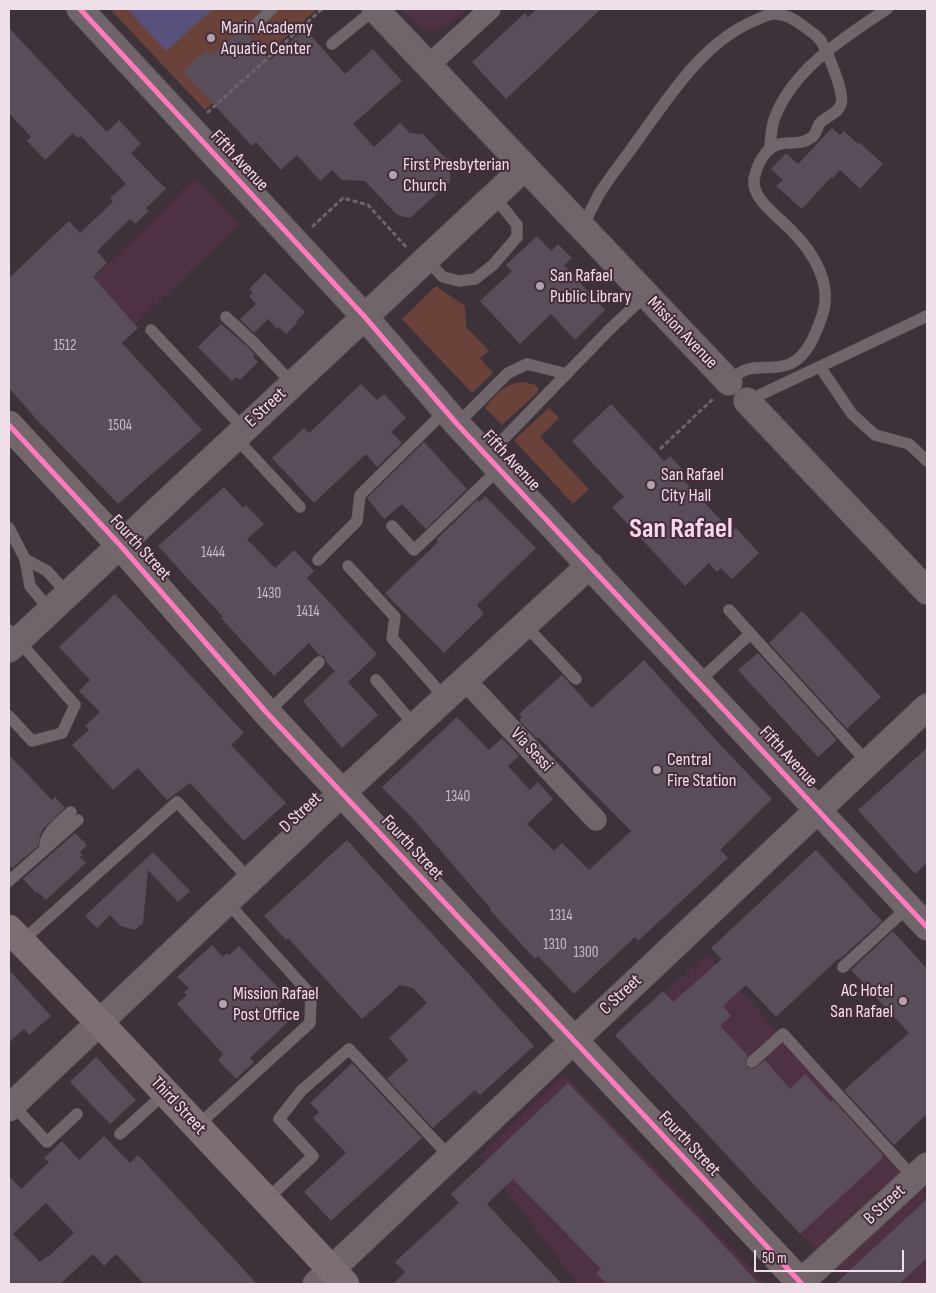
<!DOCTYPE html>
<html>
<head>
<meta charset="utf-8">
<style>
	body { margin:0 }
	#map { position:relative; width:936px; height:1293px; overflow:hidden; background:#3e323a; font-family:"Sofia Sans Condensed",sans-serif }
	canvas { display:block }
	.frame { position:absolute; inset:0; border:10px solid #efdfe8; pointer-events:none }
	.scale { position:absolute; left:754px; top:1250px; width:150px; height:22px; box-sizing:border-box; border:2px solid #efdfe8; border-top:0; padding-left:6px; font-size:15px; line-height:18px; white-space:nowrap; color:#efdfe8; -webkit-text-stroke:4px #442c3b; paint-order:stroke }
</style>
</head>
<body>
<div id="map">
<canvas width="936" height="1293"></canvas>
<div class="frame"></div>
<div class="scale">50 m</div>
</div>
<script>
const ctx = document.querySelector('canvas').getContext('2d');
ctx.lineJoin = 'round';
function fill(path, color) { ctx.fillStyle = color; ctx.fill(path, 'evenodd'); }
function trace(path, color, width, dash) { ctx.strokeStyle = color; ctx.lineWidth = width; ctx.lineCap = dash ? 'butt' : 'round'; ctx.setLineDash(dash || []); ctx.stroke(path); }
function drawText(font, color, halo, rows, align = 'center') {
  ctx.font = font + ' "Sofia Sans Condensed",sans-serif'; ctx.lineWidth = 4; ctx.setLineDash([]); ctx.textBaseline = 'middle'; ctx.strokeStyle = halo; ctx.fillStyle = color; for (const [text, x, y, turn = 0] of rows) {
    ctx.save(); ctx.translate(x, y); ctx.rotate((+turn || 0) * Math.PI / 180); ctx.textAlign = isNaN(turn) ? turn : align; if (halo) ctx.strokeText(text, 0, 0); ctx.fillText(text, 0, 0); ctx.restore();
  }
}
const built = new Path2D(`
	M400 9H468L453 22 431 33 416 23Z
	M196 178 240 224 134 325 94 278Z
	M707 954 927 1194V1284H847L618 1037Z
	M564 1074 766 1284H578L480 1156Z`);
const green = new Path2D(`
	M110 9H317L205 110Z
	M436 286 465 306 466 327 489 351 480 358 493 373 472 393 402 319Z
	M523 382 536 385 538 389 537 393 502 425 485 408C496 394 504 384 523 382Z
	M549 408 559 418 540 437 589 489 573 504 514 440Z`);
const water = new Path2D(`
	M127 9H213L166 51Z`);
const building = new Path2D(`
	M537 9H601L506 99 472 62 525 13 528 17Z
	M9 28 107 132 119 120 141 144 131 153 166 189 146 208 149 211 135 224 130 219 97 251 107 263 93 277 138 328 122 343 202 430 118 504 38 421 9 388V278L69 221 80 233 113 202 110 198 126 184 81 136 78 138 73 133 45 160 27 141 31 137 9 113Z
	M242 28 270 60 305 29 345 74 373 49 402 81 353 124 374 147 400 123 410 133 423 134 445 158H450V182L410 218 397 215 365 181 342 180 332 170 320 181 297 155 281 170 256 142 252 146 183 71 207 49 212 55Z
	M832 128 840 135 844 131 858 144 859 142 883 164 860 189 840 170 832 179 831 177 802 209 776 186 783 180 771 169 786 153 798 164Z
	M537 236 551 251 558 244 572 258 564 265 605 310 575 340 551 314 520 344 480 301 512 271 506 265Z
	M265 273 305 312 296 322 297 323 286 334 279 327 277 329 268 319 254 333 240 319 256 304 249 296 253 293 249 289Z
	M221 324 248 347 255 355 253 357 258 362 240 380 237 377 232 381 198 347Z
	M361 384 377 400 384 394 406 418 391 432 402 443 377 467 366 454 314 503 272 458 304 428 309 433Z
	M611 404 664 461 670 456 683 470 678 474 732 532 736 528 759 553 732 579 721 568 717 572 709 563 685 586 612 507 624 497 572 441Z
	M424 442 467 489 426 529 402 504 384 519 367 498Z
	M224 487 243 508 246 505 264 524 247 539 275 568 294 550 314 571 307 578 377 654 348 682 378 715 342 748 303 701 335 671 326 662 325 657 319 655 309 643 274 676 221 618 223 617 158 546Z
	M485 496 536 548 477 605 484 614 444 653 385 593 438 542 436 540 477 500 479 502Z
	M115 594 244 733 231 745 286 803 244 841 190 783 167 800 138 768 113 790 72 745 89 730 85 726 100 712 79 691 90 680 59 647Z
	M802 611 881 697 847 729 769 643Z
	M758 653 837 740 818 757 738 670Z
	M644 660 725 750 772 799 720 850 728 858 638 941 635 937 574 994 538 956 535 959 490 910 491 909 416 822 382 787 457 717 489 750 502 738 519 756 508 766 530 790 538 782 553 799 527 824 554 851 562 843 589 870 631 831 538 737 537 739 519 720 522 717 519 714 562 675 592 708Z
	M927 748V863L915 874 858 810Z
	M9 755 52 800 55 797 65 808 43 829 40 836 38 846 12 868 9 864Z
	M75 833 87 845 80 852 82 855 80 857 86 863 46 900 37 891 36 893 23 879Z
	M347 840 534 1046 480 1095 475 1090 433 1128 387 1079 408 1060 389 1038 427 1003 413 988 400 985 362 1019 288 938 286 940 264 916Z
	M816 850 882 921 840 959 839 958 776 1017 746 985 723 1006 731 1016 720 1026 748 1056 745 1060 747 1067 754 1069 765 1060 790 1089 805 1074 831 1102 833 1100 883 1155 881 1156 883 1158 800 1234 615 1035 663 991 673 1002 722 959 711 948Z
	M153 852 190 891 178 902 148 870 143 923 135 930 121 926 110 915 97 928 85 916Z
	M893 931 927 969V1114L894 1145 844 1090 909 1033 851 970Z
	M212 945 223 957 227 953 229 955 239 946 286 996 277 1005 290 1020 250 1058 254 1062 236 1079 218 1060 223 1054 177 1004 187 995 184 992 189 988 177 977Z
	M9 970 51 1016 29 1035 24 1029 9 1042Z
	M96 1057 136 1100 110 1124 70 1082Z
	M352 1063 422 1138 331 1221 304 1192 346 1153 313 1118 319 1112 310 1103Z
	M568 1083 704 1224 759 1284H607L596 1273 601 1269 513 1179 487 1204 562 1284H393L405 1272 395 1262 459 1203 451 1194Z
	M104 1136 130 1163 138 1155 257 1284H144L116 1254 104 1266 93 1254 60 1284H9V1176L21 1189 49 1162 44 1158 62 1141 79 1160ZM46 1203 74 1233 48 1257 47 1256 40 1262 13 1234Z
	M927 1199V1258L899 1284H835Z`);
const path = new Path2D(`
	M207 113 322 9
	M312 227 343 198 368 205 407 248
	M660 449 714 398`);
const service = new Path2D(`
	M254 26 272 9
	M332 44 375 9
	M770 148C771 138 771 126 775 117 794 68 845 37 887 9
	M582 228C588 216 594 203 601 191 614 171 629 153 642 134 673 91 705 41 756 20 761 18 766 15 772 14 784 13 793 18 802 25 808 30 816 34 821 41 827 51 845 93 841 104 838 114 826 116 820 123 816 128 817 134 812 137 802 145 791 142 780 144 765 147 757 165 754 179 751 199 780 218 792 231 814 253 833 285 822 316 816 333 808 356 790 364 767 373 749 359 729 382
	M426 259 443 277 459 281 475 279 493 265 517 237V225L494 196
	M226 317 253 342 292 383
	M151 330 244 429
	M820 367 852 414 875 435 909 444 927 461
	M747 401 927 316
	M457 424 508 373 527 364 567 374
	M235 437 300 507
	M487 456 609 330 646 295
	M392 526 414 550 499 469
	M9 528 25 559 30 586 49 609
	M25 559 47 571 67 593
	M318 560 357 521 360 495 445 411
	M348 566 395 617 392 638 446 699
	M729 610 868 763
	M525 625 576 679
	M9 630 75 705 62 733 32 741 9 716
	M376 680 416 727
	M698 682 750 634
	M267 713 319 662
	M45 849C43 834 60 822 71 812
	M9 881 78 820
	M21 942 177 802 250 880
	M843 967 908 907
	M752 1062 783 1034 914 1178
	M13 1105 47 1142 77 1114
	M197 1126 310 1023 311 995 227 902
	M120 1134 165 1093
	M266 1200 313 1156 279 1119 301 1091 349 1049 450 1157`);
const minor = new Path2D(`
	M429 65 490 9
	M466 681 596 820`);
const tertiary = new Path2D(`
	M80 9 364 316 457 424 927 927
	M375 9 729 382
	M747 401 927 591
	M9 649 524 168
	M9 1108 342 793 590 565
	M316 1284 927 707
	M799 1284 927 1166`);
const secondary = new Path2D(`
	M9 425 120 545 267 713 802 1284`);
const primary = new Path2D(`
	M9 929 99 1022 345 1284`);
const cycleway = new Path2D(`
	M80 9 364 316 457 424 927 927
	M9 425 120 545 267 713 802 1284`);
const markers = [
	[211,38,5,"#b1a2ab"],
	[393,175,5,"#b1a2ab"],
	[540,286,5,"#b1a2ab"],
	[651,485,5,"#b1a2ab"],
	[657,770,5,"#b1a2ab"],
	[903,1001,5,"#b1a2ab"],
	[223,1004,5,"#b1a2ab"]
];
const numberNames = [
	["1512",65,346],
	["1504",120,426],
	["1444",213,553],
	["1430",269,594],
	["1414",308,612],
	["1340",458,797],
	["1314",561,916],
	["1310",555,945],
	["1300",586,953]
];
const poiNames = [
	["Marin Academy",221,28],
	["Aquatic Center",221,49],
	["First Presbyterian",403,165],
	["Church",403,186],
	["San Rafael",550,276],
	["Public Library",550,297],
	["San Rafael",661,475],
	["City Hall",661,496],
	["Central",667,760],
	["Fire Station",667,781],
	["AC Hotel",893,991,"right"],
	["San Rafael",893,1012,"right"],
	["Mission Rafael",233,994],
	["Post Office",233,1015]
];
const streetNames = [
	["Fifth Avenue",239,161,47],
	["Mission Avenue",682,333,46],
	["E Street",266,408,-43],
	["Fifth Avenue",511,461,47],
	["Fourth Street",140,548,48],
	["Via Sessi",531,750,47],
	["Fifth Avenue",788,757,47],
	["D Street",301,813,-43],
	["Fourth Street",412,848,47],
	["C Street",621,995,-43],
	["Third Street",178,1106,47],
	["Fourth Street",689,1144,47],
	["B Street",885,1205,-43]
];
const townNames = [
	["San Rafael",681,530]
];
fill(built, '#4e3244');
fill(green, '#6a423a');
fill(water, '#58517c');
fill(building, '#584d58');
trace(service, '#594e55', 12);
trace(minor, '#594e55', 22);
trace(tertiary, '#594e55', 28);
trace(secondary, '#594e55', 29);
trace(primary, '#594e55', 29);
trace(path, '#6d646a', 3, [5, 2.5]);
trace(service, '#6f656b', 11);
trace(minor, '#6f656b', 21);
trace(tertiary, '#6f656b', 26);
trace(secondary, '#73676c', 28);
trace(primary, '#7d6e74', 28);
trace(cycleway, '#fd7abc', 5);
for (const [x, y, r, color] of markers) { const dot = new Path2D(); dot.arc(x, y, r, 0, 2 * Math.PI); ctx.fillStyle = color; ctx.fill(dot); trace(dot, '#442c3b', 2); }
drawText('15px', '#c9bac4', null, numberNames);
drawText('18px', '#efdfe8', '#442c3b', poiNames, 'left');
drawText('18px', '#efdfe8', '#442c3b', streetNames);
drawText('bold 28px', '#f7d7e9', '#442c3b', townNames);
</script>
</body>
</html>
